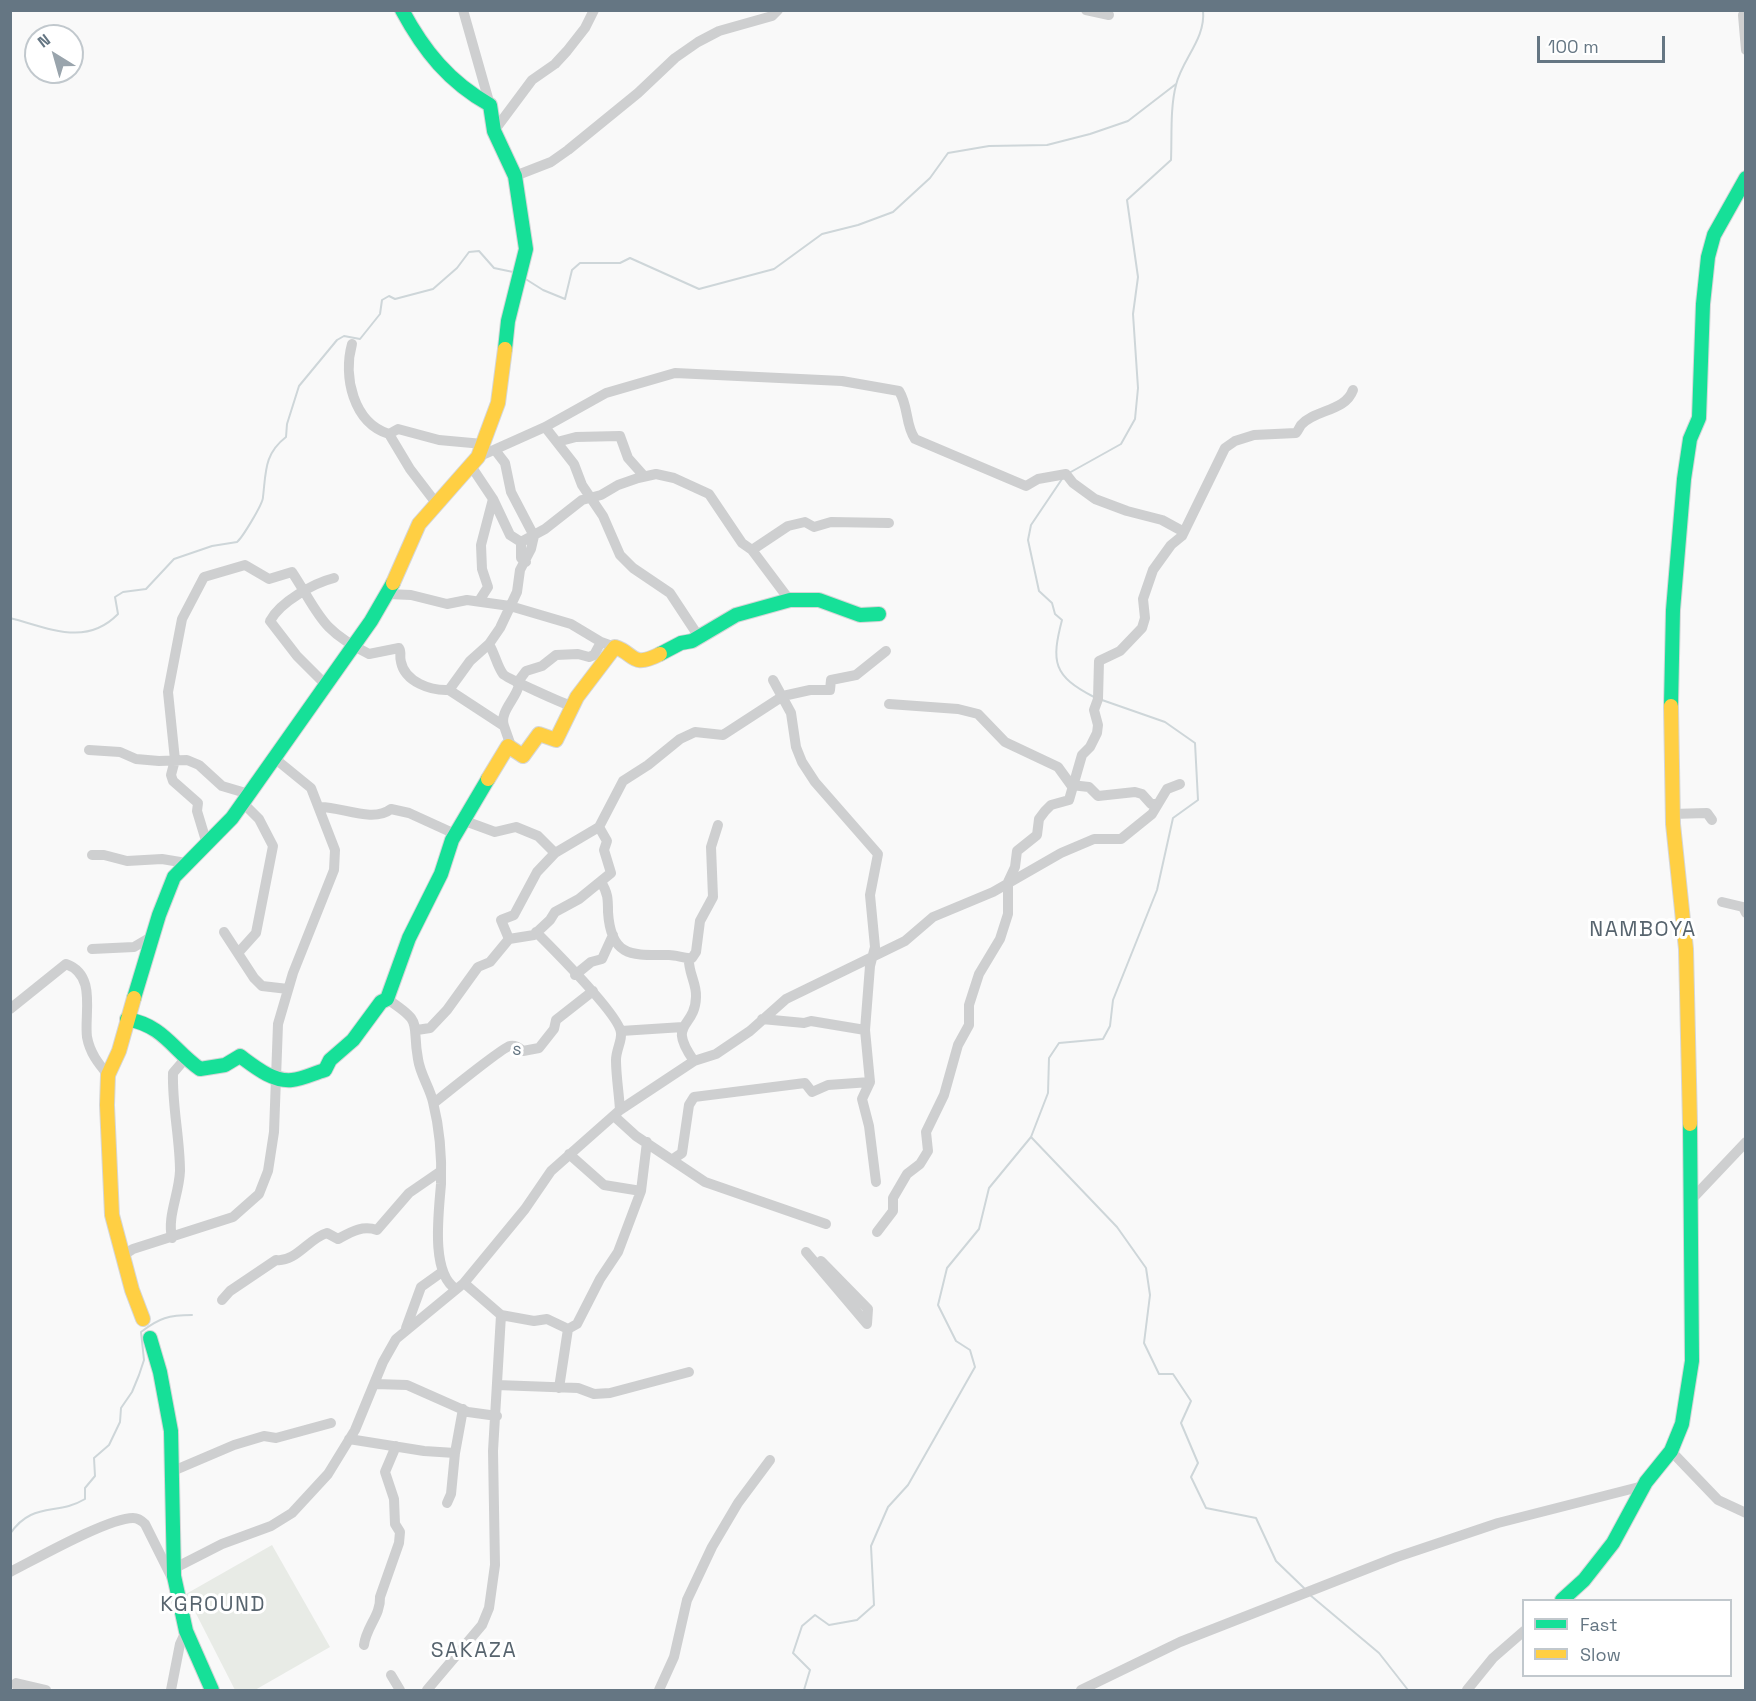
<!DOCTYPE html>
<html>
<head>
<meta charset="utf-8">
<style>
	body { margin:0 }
	#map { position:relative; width:1756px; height:1701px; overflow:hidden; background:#f9f9f9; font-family:"Space Grotesk",sans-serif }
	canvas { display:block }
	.frame { position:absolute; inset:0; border:12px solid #657683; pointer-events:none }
	.legend { position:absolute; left:1522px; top:1599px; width:210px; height:78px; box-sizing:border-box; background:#fff; border:2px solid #c1c8cd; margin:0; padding:8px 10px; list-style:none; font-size:18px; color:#657683 }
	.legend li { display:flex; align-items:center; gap:12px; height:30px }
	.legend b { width:30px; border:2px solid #c1c8cd }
	.north { position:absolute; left:24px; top:24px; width:60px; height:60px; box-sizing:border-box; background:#fff; border:2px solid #c1c8cd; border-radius:50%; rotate:323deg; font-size:16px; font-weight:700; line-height:24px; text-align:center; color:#657683 }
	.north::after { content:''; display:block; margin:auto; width:21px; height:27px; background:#99a4ac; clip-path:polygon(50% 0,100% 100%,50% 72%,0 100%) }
	.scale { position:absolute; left:1537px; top:36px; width:128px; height:27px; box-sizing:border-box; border:3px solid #657683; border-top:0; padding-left:8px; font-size:18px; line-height:21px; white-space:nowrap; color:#657683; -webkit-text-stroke:4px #fff; paint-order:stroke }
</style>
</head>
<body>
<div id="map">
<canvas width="1756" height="1701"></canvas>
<div class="frame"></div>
<ul class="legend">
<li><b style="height:8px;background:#16e098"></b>Fast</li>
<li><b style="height:8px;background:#ffcf43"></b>Slow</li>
</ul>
<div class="north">N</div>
<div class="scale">100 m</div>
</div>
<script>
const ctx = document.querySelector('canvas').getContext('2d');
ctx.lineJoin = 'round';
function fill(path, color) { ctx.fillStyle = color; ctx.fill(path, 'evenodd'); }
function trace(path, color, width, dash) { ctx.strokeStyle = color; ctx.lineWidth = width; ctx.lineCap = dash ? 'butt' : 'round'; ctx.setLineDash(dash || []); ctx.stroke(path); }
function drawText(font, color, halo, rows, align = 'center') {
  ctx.font = font + ' "Space Grotesk",sans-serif'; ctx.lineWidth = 6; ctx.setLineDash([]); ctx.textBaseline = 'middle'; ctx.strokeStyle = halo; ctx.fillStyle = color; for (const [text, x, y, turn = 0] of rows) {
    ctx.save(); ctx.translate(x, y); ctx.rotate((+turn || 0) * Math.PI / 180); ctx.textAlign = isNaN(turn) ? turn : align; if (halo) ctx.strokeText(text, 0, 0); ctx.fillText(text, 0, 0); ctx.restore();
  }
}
const green = new Path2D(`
	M272 1545 330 1647 255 1690H235L186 1594Z`);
const stream = new Path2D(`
	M524 278 543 290 565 299 572 270 580 263H620L630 258 699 289 774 269 822 234 858 225 893 212 930 178 948 153 989 146 1047 145 1090 134 1128 121 1176 84
	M1069 473 1121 444 1135 419 1138 388 1133 314 1138 277 1127 200 1171 160C1172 136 1170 108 1176 85 1182 59 1206 39 1203 10
	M1062 479 1031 525 1028 540 1039 591 1052 603 1055 614 1062 620C1051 662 1053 676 1094 697
	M10 618C49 628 86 647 118 614L115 597 123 592 146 589 174 559 212 546 237 542C242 538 263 504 263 497 266 472 264 454 286 437L287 424 299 386 337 340 344 336 360 339 380 314 382 300 389 296 395 299 433 289 457 268 469 252 479 251 494 268 513 272
	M1031 1137 1117 1227 1146 1268 1150 1295 1144 1343 1159 1374H1173L1191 1401 1181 1423 1198 1463 1191 1477 1206 1508 1256 1518 1276 1561 1304 1588
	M10 1534C32 1501 57 1516 85 1499V1488L95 1476 94 1458 109 1445 120 1422 121 1408 132 1392 139 1375 144 1360 141 1332C159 1318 169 1315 192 1315
	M1310 1595 1379 1653 1408 1690
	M804 1690 810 1670 793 1653 802 1626 815 1615 829 1625 857 1620 874 1605 871 1546 888 1507 908 1485 975 1367 970 1350 956 1341 938 1305 947 1268 979 1229 989 1188 1031 1137 1048 1093 1049 1058 1059 1043 1103 1039 1110 1026 1113 1000 1157 890 1173 818 1198 800 1195 743 1165 722 1102 700`);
const street = new Path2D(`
	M463 10 490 105
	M1086 10 1109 15
	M1746 11 1743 15 1746 50
	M494 131 532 80 555 64 567 51 585 28 594 10
	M515 176 551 162 568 150 638 93 675 58 698 42 719 31 772 16 778 10
	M352 344C343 376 353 423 389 434L410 469 436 503
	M545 427 574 464 582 485 603 516 620 555 633 568 670 593 699 637
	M389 434 398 429 439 440 483 444
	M557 442 576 437 620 436 628 458 644 476
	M478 457 545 427 606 393 675 373 842 381 899 391C909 407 905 425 915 439L1026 486 1038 479 1066 474 1073 483 1095 499 1127 511 1162 520 1184 532
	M471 466 493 499 510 535 521 542V558L526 562
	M521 542 545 529 582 500 601 495 618 485 638 478 656 474 674 478 709 494 742 543 752 550 788 598
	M752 550 788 526 805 522 814 527 831 522 889 523
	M388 594 411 595 447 604 467 600 510 606 571 624 601 642 615 647
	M479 601 488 587 482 569 481 545 493 499
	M489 644C495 654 497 666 503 674 506 678 566 705 572 706
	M773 680 791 713 796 747 802 762 815 782 878 854 870 895 875 947 870 966 865 1030 870 1082 862 1099 869 1126 876 1182
	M517 683 526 671 542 666 556 655 578 654 589 657 594 655 601 642
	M327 686 297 656 270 621C280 602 314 583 334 578
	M449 690 470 661 489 644 500 628 517 592 520 570 531 549 534 536 511 492 505 463 495 450
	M889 704 958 709 978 714 1005 742 1058 767 1071 785 1089 787 1098 796 1135 792 1142 794 1151 804H1156
	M504 726C499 712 516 699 519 685
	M89 750 120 752 136 759 159 761 187 760 199 765 222 786 249 794
	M321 807C342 807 373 823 391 809L409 813 455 834
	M1672 814 1707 813 1712 820
	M465 821 495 832 516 827 538 836 555 853
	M207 844 197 811 198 803 173 781 171 775 175 760 168 692 182 619 204 577 245 565 269 579 292 572C320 615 320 630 369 654L399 648C402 653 399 656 401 662 405 682 431 691 449 690L504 726 511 746
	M92 855H104L127 861 162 859 186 863
	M601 882C608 893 608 899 608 912 611 959 634 955 669 955 677 955 685 959 692 958L696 952 700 921 713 897 711 847 718 825
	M1722 902 1743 907 1746 913
	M224 932 254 978 262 986 288 989
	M536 932C552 948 620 1016 621 1033 622 1041 616 1050 616 1060 616 1076 619 1093 620 1110
	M509 939 534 935 550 920 555 912 579 899 611 873 604 850 607 841 599 827
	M92 949 134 947 151 937
	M238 953 256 933 273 846 259 819 243 803
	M689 959C688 972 697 984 696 997 695 1030 666 1021 694 1061
	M575 975 591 962 602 959 613 935
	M387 999C425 1024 411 1021 418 1059 420 1074 430 1088 433 1102 440 1130 442 1156 441 1184 439 1211 430 1273 456 1289
	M10 1009 66 964C97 975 84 1013 87 1037 90 1053 98 1063 108 1075
	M762 1019 804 1023 811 1021 865 1030
	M417 1030 430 1028 447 1010 478 967 490 962 509 939 501 920 514 915 537 872 555 853 599 827 623 781 648 765 680 739 695 732 723 735 783 696 810 690H830L831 680 856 675 886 651
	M621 1031 683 1027
	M434 1103C444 1095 503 1047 510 1046 516 1045 519 1048 523 1051L539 1048 554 1029 556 1020 593 991
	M614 1116 636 1136 705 1182 826 1224
	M569 1154 604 1185 641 1191
	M673 1159 682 1153 689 1105 694 1097 805 1083 812 1092 828 1085 870 1082
	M1692 1199 1746 1142
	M877 1232 893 1211V1198L907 1174 920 1164 928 1151 926 1132 944 1095 958 1045 969 1025V1005L979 974 1000 939 1008 914V882L1015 867 1017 851 1037 835 1039 819 1045 811 1051 805 1069 800 1082 755 1090 747 1097 733 1098 725 1094 710 1098 699 1099 661 1120 651 1142 628 1145 618 1143 599 1153 570 1171 545 1182 536 1225 448 1235 441 1254 435 1296 433C1298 431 1299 428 1301 425 1315 409 1345 412 1353 390
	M172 1238C167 1216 179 1195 180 1171 180 1139 172 1106 173 1073L185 1059
	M806 1252 867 1324 868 1309 821 1261
	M122 1256 133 1249 233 1217 259 1194 268 1171 274 1132 278 1024 293 973 334 870 335 850 311 788 273 757
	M222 1300 230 1291 276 1260C295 1263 309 1238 327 1233L338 1239C351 1232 362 1225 377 1230L409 1193 441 1171
	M406 1328 421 1287 442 1272
	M568 1329 547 1319 534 1321 501 1315 464 1283 525 1209 551 1171 620 1110 694 1061 716 1054 750 1031 786 999 905 941 933 917 993 892 1061 853 1094 839H1121L1152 814 1167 789 1180 784
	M375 1384 407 1385 468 1412 497 1416
	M497 1385 578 1388 594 1394 610 1393 689 1372
	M559 1388 568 1329 577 1324 600 1279 618 1252 641 1191 647 1142
	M349 1439 424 1451 455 1453 463 1409
	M1671 1451 1718 1500 1746 1513
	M173 1471 234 1445 264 1436 276 1438 331 1423
	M447 1503 451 1494 455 1453
	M173 1569 222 1544 271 1526 292 1513 328 1474 355 1430 383 1362 396 1339 464 1283
	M10 1572C36 1559 108 1518 133 1518 138 1518 142 1521 145 1524L173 1580
	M364 1645C366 1627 381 1615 380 1597L399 1543 400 1532 395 1524 394 1499 385 1472 396 1446
	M391 1675 400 1690
	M18 1690 16 1683 46 1690
	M171 1690 180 1644 186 1631
	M427 1690 482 1625 489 1608 495 1565 493 1451 501 1315
	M659 1690 674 1657 687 1600 712 1547 738 1503 770 1460
	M1081 1690 1180 1642 1397 1557 1498 1523 1643 1486
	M1467 1690 1493 1658 1524 1631`);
const fast = new Path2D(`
	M402 10C424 51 449 82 490 105L494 131 515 176 526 249 508 321 505 349
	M660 654 681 643 692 641 736 615 790 600H819L860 615 879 614
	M1671 706 1673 610 1684 479 1690 439 1699 418 1703 304 1708 257 1714 235 1746 178
	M134 998 159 915 174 877 232 818 371 621 393 583
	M127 1019C164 1026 172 1049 200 1069L225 1065 240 1056C255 1067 273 1082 292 1080 303 1079 314 1073 325 1070L330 1060 353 1040 381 1002 387 999 409 938 441 874 452 840 488 779
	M150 1338 160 1372 171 1431 174 1576 186 1631 212 1690
	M1562 1600 1584 1580 1613 1543 1646 1482 1671 1451 1682 1424 1692 1361 1690 1124`);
const slow = new Path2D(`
	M393 583 419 524 478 457 498 403 505 349
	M1671 706 1673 824 1686 949 1690 1124
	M488 779 508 746 523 756 539 734 556 740 577 697 615 647C635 653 631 669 660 654
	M134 998 119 1051 108 1075 107 1105 112 1215 132 1290 143 1319`);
const streetNames = [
	["s",517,1050,6]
];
const quarterNames = [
	["NAMBOYA",1643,930],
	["KGROUND",213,1605],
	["SAKAZA",474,1651]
];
fill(green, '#e8ebe6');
trace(stream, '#ced6d9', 2);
trace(fast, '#d5d6d7', 16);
trace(slow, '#d5d6d7', 16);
trace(street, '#cecfd0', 10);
trace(fast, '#16e098', 14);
trace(slow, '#ffcf43', 14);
drawText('18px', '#657683', '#fff', streetNames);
ctx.letterSpacing = '1.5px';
drawText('21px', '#57646e', '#fff', quarterNames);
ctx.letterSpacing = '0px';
</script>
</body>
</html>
